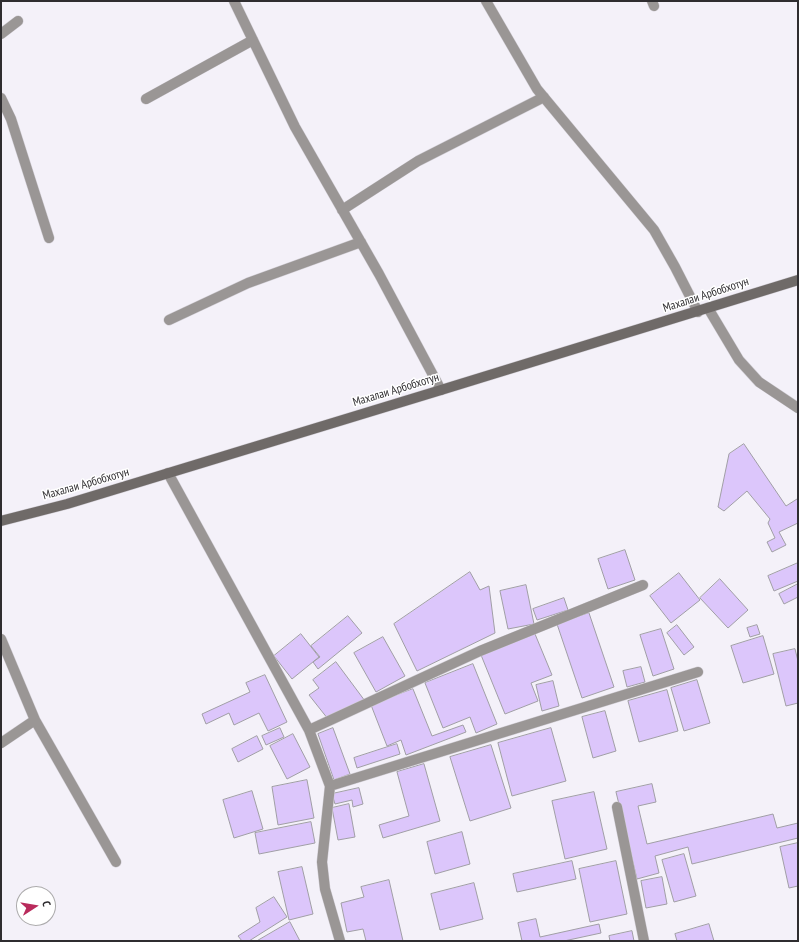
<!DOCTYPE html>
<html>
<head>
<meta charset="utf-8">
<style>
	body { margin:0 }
	#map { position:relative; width:799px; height:942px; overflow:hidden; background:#f4f1f9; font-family:"PT Sans Narrow",sans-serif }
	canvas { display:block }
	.frame { position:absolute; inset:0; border:2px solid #2f2d30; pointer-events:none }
	.north { position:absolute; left:16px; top:886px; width:40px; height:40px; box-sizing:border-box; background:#fff; border:1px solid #acabac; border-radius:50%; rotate:78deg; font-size:11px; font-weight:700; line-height:16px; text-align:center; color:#2f2d30 }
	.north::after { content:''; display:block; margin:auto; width:14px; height:18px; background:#b92b5c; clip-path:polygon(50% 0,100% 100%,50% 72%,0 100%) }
</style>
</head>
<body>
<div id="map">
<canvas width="799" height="942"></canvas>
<div class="frame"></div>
<div class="north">С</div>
</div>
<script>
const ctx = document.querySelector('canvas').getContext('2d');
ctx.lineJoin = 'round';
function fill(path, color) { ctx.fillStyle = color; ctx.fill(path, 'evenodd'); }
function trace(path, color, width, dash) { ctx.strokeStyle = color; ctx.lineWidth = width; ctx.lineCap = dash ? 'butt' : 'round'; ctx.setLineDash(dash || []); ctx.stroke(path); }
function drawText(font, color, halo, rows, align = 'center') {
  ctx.font = font + ' "PT Sans Narrow",sans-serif'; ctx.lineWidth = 3; ctx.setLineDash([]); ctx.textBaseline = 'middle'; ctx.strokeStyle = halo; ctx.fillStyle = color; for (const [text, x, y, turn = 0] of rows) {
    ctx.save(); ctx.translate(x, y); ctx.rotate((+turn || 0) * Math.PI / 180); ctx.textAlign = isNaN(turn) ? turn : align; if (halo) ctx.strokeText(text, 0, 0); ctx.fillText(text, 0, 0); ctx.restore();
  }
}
const building = new Path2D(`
	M744 444 786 506 797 499 798 500V523L779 532 786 545 772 552 767 542 775 538 768 523 770 519 747 491 724 511 718 507 729 454Z
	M625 550 635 580 608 589 598 559Z
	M798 563V581L774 591 768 576Z
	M470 572 480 590 489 586 495 633 417 671 394 624Z
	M679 573 700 600 671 623 650 596Z
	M720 579 748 610 728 628 700 598Z
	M798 584V597L784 604 779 594Z
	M526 585 534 624 508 629 500 591Z
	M564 598 568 610 537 620 533 609Z
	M589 613 614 687 582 698 557 624Z
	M348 616 362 633 318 669 313 662 320 657 311 646Z
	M677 625 694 647 684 655 667 633Z
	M757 625 760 634 750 637 747 628Z
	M661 629 674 669 653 676 640 635Z
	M301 634 319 657 292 679 274 656Z
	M535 634 552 675 531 683 538 701 505 714 481 655Z
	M763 636 774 674 743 683 731 646Z
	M383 637 405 676 376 692 354 653Z
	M795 649 798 661V703L786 706 773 654Z
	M336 662 365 701 328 719 309 695 319 688 313 680Z
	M473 664 497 724 476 733 470 717 443 728 425 683Z
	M641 667 645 682 627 687 623 671Z
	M265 675 287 722 268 731 259 713 234 725 229 713 206 724 202 714 250 692 246 683Z
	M697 680 710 723 684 731 671 688Z
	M553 681 559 706 542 711 536 685Z
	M413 689 432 736 463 725 466 732 406 755 401 740 387 746 371 705Z
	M667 690 678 731 639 742 628 701Z
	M605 711 616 751 593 758 582 717Z
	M280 728 284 737 266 745 262 736Z
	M333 728 350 774 334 780 318 734Z
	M551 728 566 781 512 796 498 743Z
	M293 734 310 767 287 779 270 746Z
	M257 736 263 749 238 762 232 749Z
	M397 744 400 754 357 768 354 758Z
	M491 745 511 808 470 821 450 757Z
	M424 764 440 821 383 838 379 825 409 816 397 772Z
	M307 780 314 818 278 825 272 787Z
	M652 784 656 802 638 806 647 844 773 814 777 828 798 823V838L692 864 688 847 655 856 659 873 637 879 616 792Z
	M359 788 363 804 353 807 352 800 335 804 332 794Z
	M252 791 263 829 234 838 223 800Z
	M594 792 607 849 565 859 552 801Z
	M349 804 355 837 338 840 332 808Z
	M311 822 315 843 259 854 255 833Z
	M462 832 470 864 435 874 427 842Z
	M798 843V886L789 888 780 847Z
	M684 854 696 896 674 902 662 860Z
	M572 861 576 879 517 892 513 874Z
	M616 861 627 914 590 922 579 869Z
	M302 867 313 914 289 920 278 872Z
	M662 877 667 904 646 908 641 881Z
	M389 880 403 941H366L363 929 347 932 341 903 364 897 361 887Z
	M474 883 483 919 440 930 431 894Z
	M274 897 287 917 249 941H242L238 936 260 922 256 908Z
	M536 919 540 937 599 924 601 933 564 941H522L518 923Z
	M290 922 300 941H257Z
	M709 924 714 941H677L675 934Z
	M632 931 634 941H610L609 936Z`);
const street = new Path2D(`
	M234 1 295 127 379 274 441 390
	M486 1 537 89 654 230 675 267 698 312
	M652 1 654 6
	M1 34 18 21
	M1 98 11 119 49 238
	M146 99 253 40
	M342 210 418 161 544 97
	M708 308 739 360 759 382 798 408
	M169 320 248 283 361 242
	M168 473 309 730 330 786 322 862 325 889 340 941
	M1 639 35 720 116 862
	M309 730 480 651 643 585
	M1 743 35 720
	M330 786 698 672
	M617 807 644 941`);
const secondary = new Path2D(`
	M1 521 67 504 441 390 798 280`);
const streetNames = [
	["Махалаи Арбобхотун",706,295,-18],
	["Махалаи Арбобхотун",396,390,-17],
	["Махалаи Арбобхотун",86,484,-16]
];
fill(building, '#dcc6fb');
trace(building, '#a09ea5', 1);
trace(street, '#d1ced5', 11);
trace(secondary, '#d1ced5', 11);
trace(street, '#9a9695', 10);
trace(secondary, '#6f6a68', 10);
drawText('12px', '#2f2d30', '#fff', streetNames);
</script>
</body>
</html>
